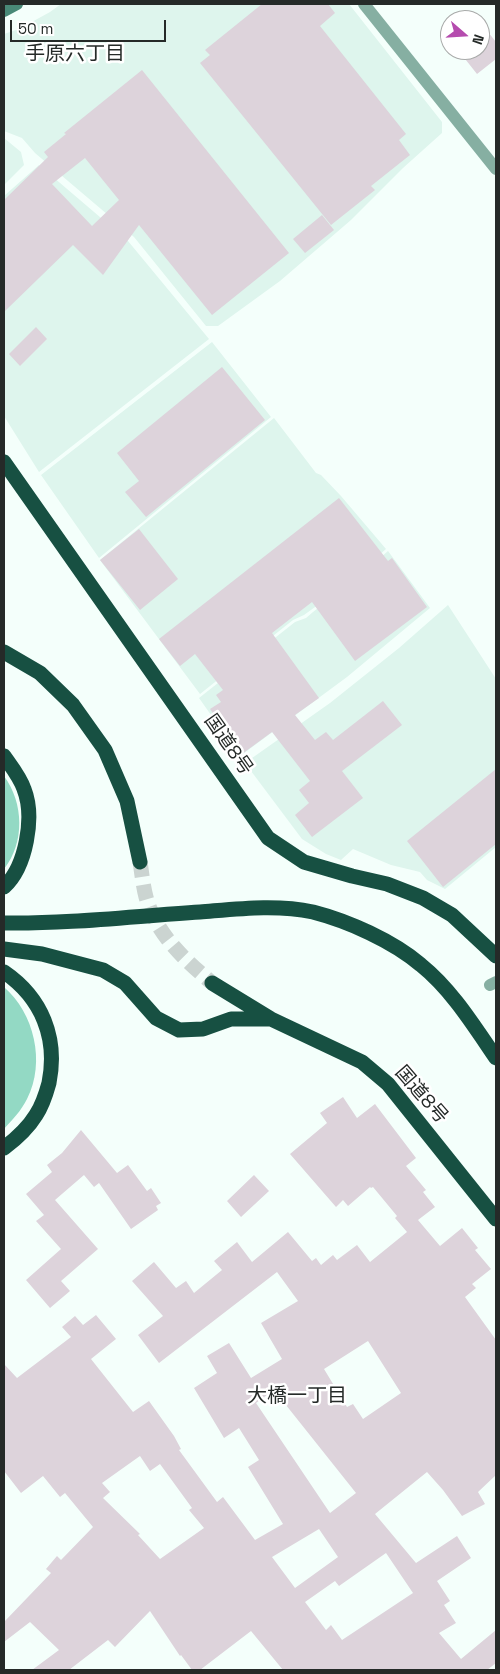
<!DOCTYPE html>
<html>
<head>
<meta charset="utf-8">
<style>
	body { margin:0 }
	#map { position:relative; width:500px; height:1674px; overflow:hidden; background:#f4fffb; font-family:"Space Grotesk",sans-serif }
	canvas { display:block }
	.frame { position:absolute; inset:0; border:5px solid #252a28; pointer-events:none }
	.north { position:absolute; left:440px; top:10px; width:50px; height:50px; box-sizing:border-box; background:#fff; border:1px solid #a8aaa9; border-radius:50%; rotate:109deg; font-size:14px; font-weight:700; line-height:20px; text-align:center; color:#252a28 }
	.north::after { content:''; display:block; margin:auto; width:18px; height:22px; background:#b54cae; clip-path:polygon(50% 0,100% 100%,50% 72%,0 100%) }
	.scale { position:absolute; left:10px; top:20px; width:156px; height:22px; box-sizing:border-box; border:2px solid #252a28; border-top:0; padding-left:6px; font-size:15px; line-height:18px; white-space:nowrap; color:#252a28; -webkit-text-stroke:4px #fff; paint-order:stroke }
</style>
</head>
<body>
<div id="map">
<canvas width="500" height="1674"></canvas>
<div class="frame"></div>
<div class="north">N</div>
<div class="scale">50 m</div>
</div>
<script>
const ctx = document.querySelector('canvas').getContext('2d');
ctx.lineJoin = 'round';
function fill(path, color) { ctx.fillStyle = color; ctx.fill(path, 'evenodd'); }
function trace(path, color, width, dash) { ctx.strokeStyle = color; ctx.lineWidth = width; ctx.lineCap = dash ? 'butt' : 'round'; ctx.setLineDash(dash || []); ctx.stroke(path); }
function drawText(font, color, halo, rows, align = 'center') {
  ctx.font = font + ' "Space Grotesk","Noto Sans JP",sans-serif'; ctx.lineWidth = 5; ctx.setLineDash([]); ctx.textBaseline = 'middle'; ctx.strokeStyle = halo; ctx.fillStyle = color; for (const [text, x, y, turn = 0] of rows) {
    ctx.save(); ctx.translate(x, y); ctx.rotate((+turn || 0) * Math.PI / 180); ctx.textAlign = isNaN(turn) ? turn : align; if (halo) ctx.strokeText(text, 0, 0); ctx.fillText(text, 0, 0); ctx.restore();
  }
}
const built = new Path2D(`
	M61 4H349L442 122V133L403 168 351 220 280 281 218 326H206L134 237 35 153 22 138 4 131V34L19 29 50 12Z
	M4 138 21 152 24 165 4 185Z
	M39 165 128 241 209 339 39 472 4 416V196Z
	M212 342 271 417 99 558 41 475Z
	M274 418 316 473 321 475 341 496 386 549 344 586 304 615 293 620 200 694 100 560Z
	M388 551 430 608 347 677 240 756 199 698 295 622 306 618 313 612 364 572Z
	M448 605 496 679V847L445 889 427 880 420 872 391 865 353 849 341 860 326 854 302 839 245 763 330 703 399 648Z`);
const green = new Path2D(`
	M4 776C24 803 25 843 4 869Z
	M4 987C34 1013 46 1062 27 1099 21 1111 13 1119 4 1129Z`);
const building = new Path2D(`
	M262 4H328L335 13 320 26 406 134 399 140 410 155 371 186 375 190 331 225 200 63 210 55 205 50Z
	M480 22 496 42V59L477 74 458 50H480Z
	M142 70 289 253 212 315 139 225 103 275 73 245 4 312V200L48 157 44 152 66 134 64 133ZM85 158 119 200 92 226 52 184Z
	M322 215 334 230 305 253 293 239Z
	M36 327 47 339 20 366 9 354Z
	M222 367 265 420 146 517 125 492 139 481 117 453Z
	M339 498 388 561 392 558 427 607 355 661 312 602 272 633 319 698 295 715 315 740 326 732 333 740 383 701 402 725 342 771 363 798 312 837 295 815 309 803 299 790 310 781 272 732 242 754 210 709 221 702 216 695 223 690 195 654 180 666 159 639Z
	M139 529 178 579 140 610 100 560Z
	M496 769V844L443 887 407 841Z
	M343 1097 357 1118 375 1104 416 1158 406 1166 426 1190 423 1192 435 1207 418 1220 440 1246 462 1228 478 1248 475 1250 491 1269 472 1284 476 1288 465 1297 496 1340V1475L478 1492 485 1504 462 1516 443 1490 427 1472 375 1514 416 1563 457 1536 471 1558 437 1581 450 1601 444 1605 456 1623 439 1633 461 1659 496 1630V1663L487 1670H283L251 1631 200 1670H192L181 1655 180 1656 150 1611 115 1647 108 1640 69 1670H32L59 1650 30 1622 4 1642V1622L51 1573 46 1569 57 1556 61 1560 93 1527 65 1493 60 1497 43 1476 21 1493 4 1471V1364L17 1378 71 1337 62 1327 75 1316 83 1325 96 1315 116 1339 91 1359 133 1412 149 1401 174 1436 181 1449 179 1450 217 1502 223 1497 255 1540 283 1524 248 1467 259 1460 239 1428 224 1438 194 1388 217 1373 207 1356 229 1343 251 1378 282 1359 261 1323 298 1301 277 1272 159 1363 138 1335 163 1316 132 1281 154 1262 176 1288 186 1281 194 1293 222 1270 214 1261 237 1242 252 1262 288 1232 312 1261 316 1258 321 1265 333 1255 337 1260 357 1245 370 1262 407 1232 395 1218 397 1216 373 1187 371 1188 370 1187 348 1206 343 1200 336 1207 290 1154 327 1123 320 1113ZM368 1341 401 1393 363 1419 353 1404 347 1407 324 1369ZM274 1390 356 1493 330 1513 256 1403ZM140 1456 150 1471 160 1464 192 1508 189 1510 204 1528 160 1559 138 1535 140 1534 103 1498 110 1492 102 1483ZM319 1529 338 1557 295 1588 272 1557ZM386 1553 413 1593 342 1640 331 1625 326 1630 305 1602 335 1581 339 1586Z
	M81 1130 117 1173 128 1165 147 1191 151 1188 161 1203 156 1206 158 1210 131 1229 99 1183 94 1187 84 1175 55 1200 98 1249 61 1281 70 1291 50 1308 26 1280 61 1249 36 1221 44 1215 26 1194 52 1172 47 1165 62 1153Z
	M254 1175 269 1191 241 1217 227 1201Z`);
const highwayTunnel = new Path2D(`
	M140 862C142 874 143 886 146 897 156 934 184 959 212 983`);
const street = new Path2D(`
	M364 4 496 169
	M490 985 496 982`);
const secondary = new Path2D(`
	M4 11 17 4`);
const highway = new Path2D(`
	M4 462 268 838 304 862 352 876 387 884 423 898 452 915 496 956
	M4 652 40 673 73 705 105 750 127 801 140 862
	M4 756C11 766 20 777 24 789 35 817 26 867 4 887
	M4 923C69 924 135 916 200 912 237 909 276 904 313 912 348 921 393 941 421 965 452 990 474 1026 496 1058
	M4 949 42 954 103 970 125 983 156 1018 179 1030 203 1029 231 1019H271
	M4 972C42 998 58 1038 49 1083 46 1094 42 1106 36 1115 28 1128 16 1139 4 1148
	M212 983 271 1019 362 1062 388 1084 496 1219`);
const streetNames = [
	["国道8号",228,745,55],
	["国道8号",421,1095,49]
];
const neighbourhoodNames = [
	["手原六丁目",75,55],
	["大橋一丁目",297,1397]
];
fill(built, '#def5ed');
fill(green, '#93d9c4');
fill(building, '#ddd3db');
trace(highwayTunnel, '#cbd4d1', 15, [15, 8]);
trace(street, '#86afa2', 12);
trace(secondary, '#498977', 12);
trace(highway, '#175042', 15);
drawText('19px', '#252a28', '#fff', streetNames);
drawText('20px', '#252a28', '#fff', neighbourhoodNames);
</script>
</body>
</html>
